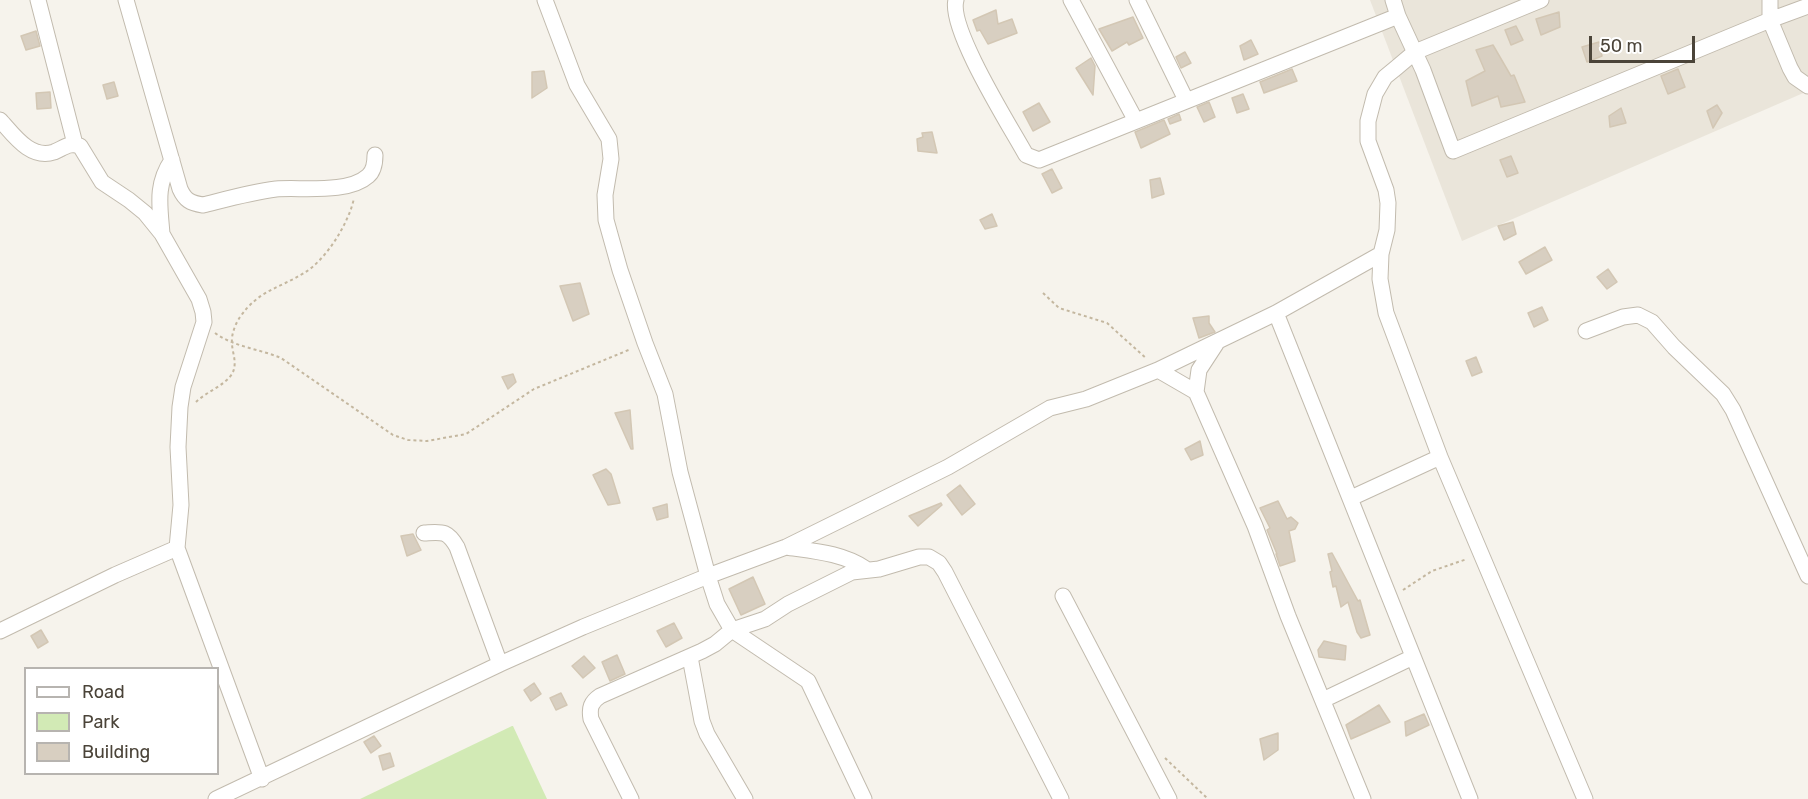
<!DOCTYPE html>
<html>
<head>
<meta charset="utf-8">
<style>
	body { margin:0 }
	#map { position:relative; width:1808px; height:799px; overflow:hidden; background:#f6f3ec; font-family:Rubik,sans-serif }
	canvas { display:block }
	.legend { position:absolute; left:24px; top:667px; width:195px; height:108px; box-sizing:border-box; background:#fff; border:2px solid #b7b4b0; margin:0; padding:8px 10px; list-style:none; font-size:18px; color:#4b4439 }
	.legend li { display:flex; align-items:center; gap:12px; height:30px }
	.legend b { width:30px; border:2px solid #b7b4b0 }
	.scale { position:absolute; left:1589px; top:36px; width:106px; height:27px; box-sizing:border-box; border:3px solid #4b4439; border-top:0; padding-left:8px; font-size:18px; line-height:21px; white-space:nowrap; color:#4b4439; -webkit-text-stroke:4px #fff; paint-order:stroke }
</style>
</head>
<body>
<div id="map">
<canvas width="1808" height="799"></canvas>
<ul class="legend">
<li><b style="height:8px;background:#fff"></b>Road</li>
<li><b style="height:16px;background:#d2eab5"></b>Park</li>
<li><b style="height:16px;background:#d8cfc1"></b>Building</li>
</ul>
<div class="scale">50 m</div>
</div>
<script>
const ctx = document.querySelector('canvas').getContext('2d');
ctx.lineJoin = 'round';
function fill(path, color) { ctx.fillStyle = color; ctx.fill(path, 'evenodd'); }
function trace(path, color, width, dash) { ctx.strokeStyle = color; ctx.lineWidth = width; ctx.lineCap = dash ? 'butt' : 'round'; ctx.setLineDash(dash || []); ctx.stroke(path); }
const residential = new Path2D(`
	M1370 0H1808V91L1462 241Z`);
const green = new Path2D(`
	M513 726 547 799H360L512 726Z`);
const building = new Path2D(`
	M996 10 998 24 1012 19 1017 33 988 44 980 30 977 31 973 20Z
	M1559 12 1560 27 1541 35 1536 19Z
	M1133 17 1143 38 1129 45 1127 42 1112 51 1099 29Z
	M1516 26 1523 40 1511 45 1505 30Z
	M36 31 40 46 26 50 21 36Z
	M1251 40 1258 54 1244 60 1240 46Z
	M1599 42 1602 56 1587 62 1582 47Z
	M1493 45 1511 76 1514 75 1525 102 1501 107 1498 96 1472 106 1466 81 1485 71 1476 50Z
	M1185 52 1191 63 1181 68 1176 57Z
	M1091 58 1095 66 1093 95 1076 68Z
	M1292 69 1297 81 1264 93 1260 82Z
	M1678 69 1685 87 1668 94 1661 76Z
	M544 71 547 88 532 98V72Z
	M114 82 118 96 107 99 103 85Z
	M50 92 51 108 37 109 36 93Z
	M1243 94 1249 109 1237 113 1232 98Z
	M1209 102 1215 117 1204 122 1197 107Z
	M1039 103 1050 122 1033 131 1023 112Z
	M1717 105 1722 113 1713 128 1707 111Z
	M1621 108 1626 123 1610 127 1609 116Z
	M1179 114 1181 120 1170 124 1168 119Z
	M1164 120 1170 134 1141 148 1135 132Z
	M932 132 937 153 918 151 917 139 923 137 922 133Z
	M1511 156 1518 173 1507 177 1500 160Z
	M1052 169 1062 188 1052 193 1042 174Z
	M1160 178 1164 194 1152 198 1150 180Z
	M992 214 997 226 985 229 980 220Z
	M1513 222 1516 234 1504 240 1498 226Z
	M1545 247 1552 260 1526 274 1519 262Z
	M1608 269 1617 282 1607 289 1597 277Z
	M580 283 589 314 573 321 560 286Z
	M1542 307 1548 320 1534 327 1528 313Z
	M1209 316V323L1215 332 1199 338 1193 318Z
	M1476 357 1482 372 1472 376 1466 361Z
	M513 374 516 382 508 389 502 377Z
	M630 410 633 449H631L615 413Z
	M1200 441 1203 455 1191 460 1185 449Z
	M606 469 611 474 620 503 608 505 593 475Z
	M960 485 975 504 962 515 947 495Z
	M1278 501 1287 519 1291 517 1298 523 1295 529 1289 531 1295 561 1280 566 1276 554H1277L1267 530 1270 528 1260 508Z
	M941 503 942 505 918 526 909 516Z
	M667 504 668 517 657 520 653 508Z
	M413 534 421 550 407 556 401 536Z
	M1332 553 1358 601 1360 600 1370 635 1361 638 1357 632 1348 602 1341 607 1336 586 1333 587 1330 572 1332 571 1328 554Z
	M753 577 765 604 741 615 729 589Z
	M674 623 682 638 666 647 657 631Z
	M41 630 48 642 38 648 31 636Z
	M1324 641 1346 646 1345 660 1319 657 1318 650Z
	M617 655 625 674 610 681 602 662Z
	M584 656 595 668 583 678 572 666Z
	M534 683 541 694 531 701 524 690Z
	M561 693 567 705 556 710 550 698Z
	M1379 705 1390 722 1351 739 1346 725Z
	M1424 714 1429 725 1406 736 1405 722Z
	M1278 733V750L1264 760 1260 739Z
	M374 736 381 746 371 753 364 742Z
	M390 753 394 766 383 770 379 756Z`);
const path = new Path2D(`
	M1043 293 1059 308 1107 323 1147 359
	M215 333C234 347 260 349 281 358L393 435 408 440 427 441 466 434 534 389 631 349
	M196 402C206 392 224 386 232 374 238 363 232 353 232 343 231 334 236 323 240 317 259 290 278 289 304 273 326 260 349 223 354 198
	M1403 590 1432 571 1467 559
	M1165 758 1208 799`);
const minor = new Path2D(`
	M38 0 75 144
	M126 0 180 189C185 200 190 203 203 205 227 199 252 192 276 189 301 187 348 194 368 176 374 171 375 163 375 155
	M956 0C948 28 1010 126 1026 155L1039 160 1398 16
	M1071 0 1136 121
	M1137 0 1186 100
	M1393 0 1398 16 1423 70 1453 151 1770 20 1808 6
	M1541 0 1415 52 1396 68 1385 77 1375 94 1368 121V141L1386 190 1388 203 1387 230 1381 254 1380 279 1386 313 1440 457 1585 799
	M1770 0V20L1790 68 1795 77 1808 86
	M0 120C13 134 30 160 54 152 64 148 69 142 80 146L102 182 129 200 145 213 162 234 199 299 203 312 204 322 183 387 180 407 178 447 181 505 177 548 262 779
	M162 234C160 206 155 185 172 160
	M1276 313 1470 799
	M1586 331 1623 317 1638 315 1652 322 1674 347 1723 394 1733 410 1808 576
	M1158 370 1196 392 1255 526 1288 616 1363 799
	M1196 392 1199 370 1216 344
	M1351 498 1440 457
	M424 533C442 532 447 530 457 547L500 664
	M786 547C813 551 843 553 866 569
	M1063 596 1169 799
	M0 631 115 575 177 548
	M690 657 702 721 707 734 745 799
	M1323 700 1413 657
	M216 799 500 664 583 627 708 576 680 472 665 394 645 343 620 270 606 220 605 195 611 159 609 139 577 85 545 0
	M631 799 591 719C589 708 591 702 600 696L702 651 715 644 732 630 765 619 788 604 852 572 879 569 919 557H929L939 563 945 572 1061 799
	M864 799 808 681 732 630 717 604 708 576 786 547 948 467 1050 408 1086 399 1158 370 1276 313 1381 254`);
fill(residential, '#eae5da');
fill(green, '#d2eab5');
fill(building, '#d8cfc1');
trace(building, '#d3c7b4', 1.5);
trace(minor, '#c2bbae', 17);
trace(path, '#c4b79f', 2, [3, 3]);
trace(minor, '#fff', 15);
</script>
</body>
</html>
